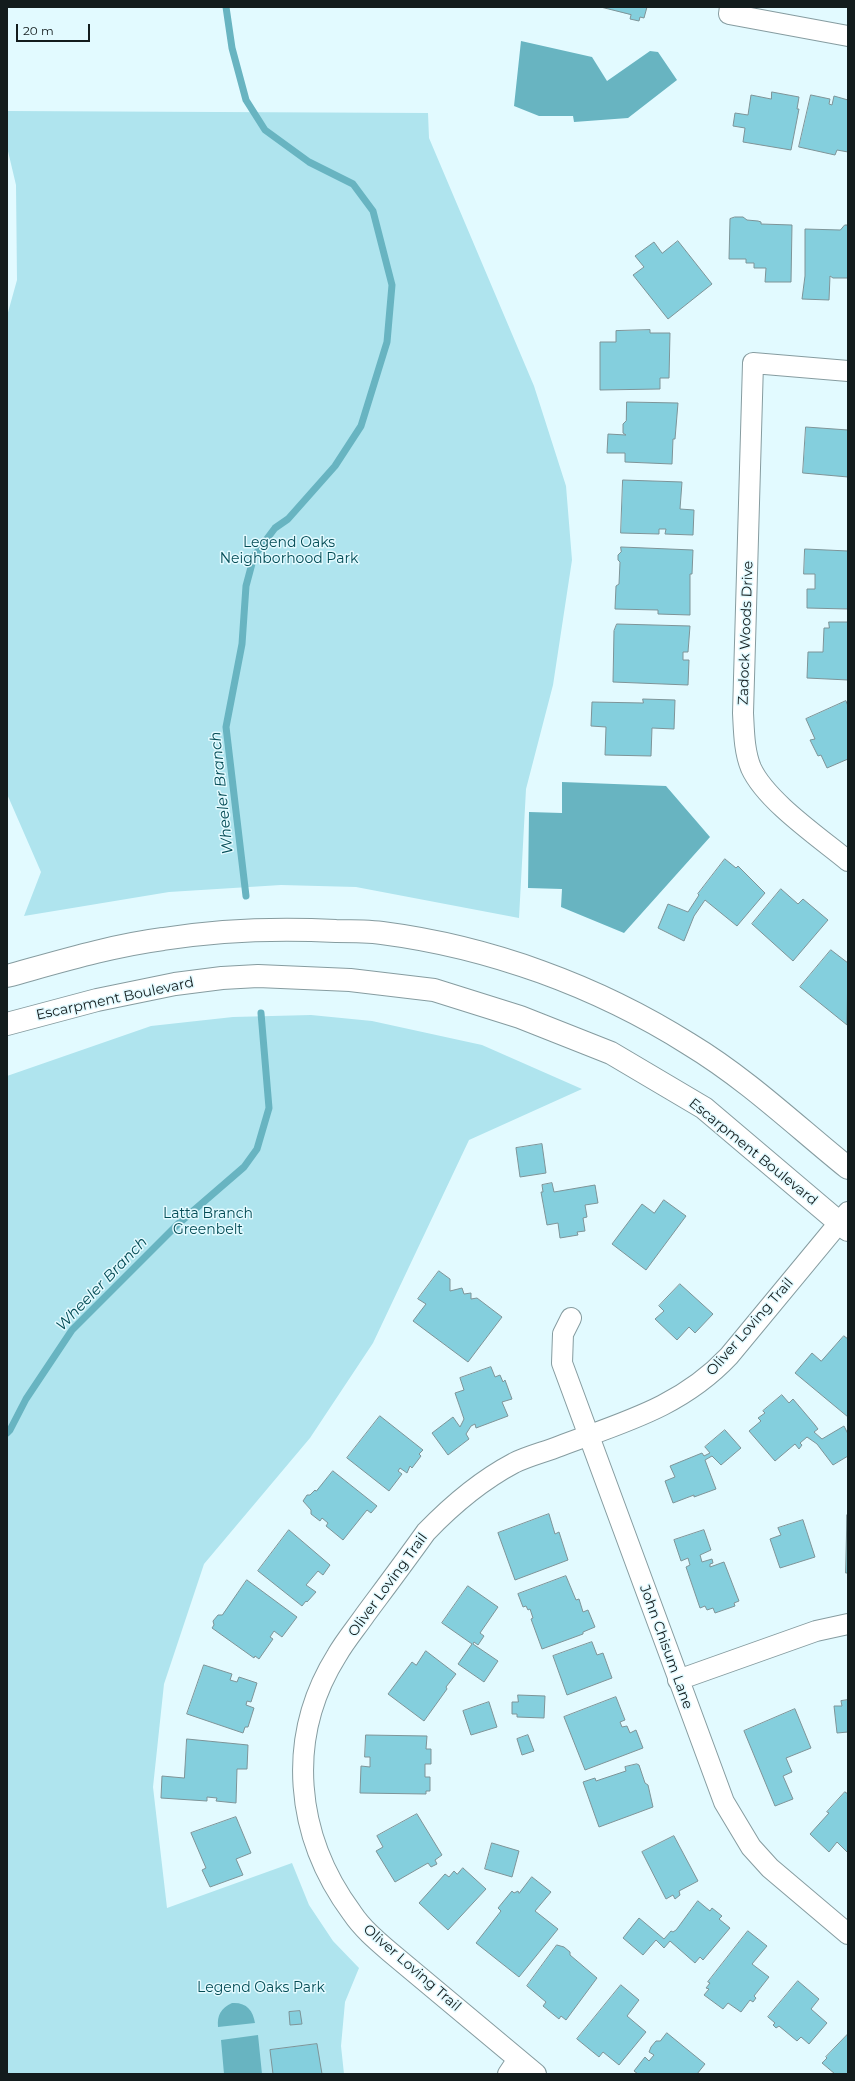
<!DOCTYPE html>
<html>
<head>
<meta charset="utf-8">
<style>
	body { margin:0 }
	#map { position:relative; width:855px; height:2081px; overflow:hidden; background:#e2faff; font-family:Montserrat,sans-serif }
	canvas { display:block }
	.frame { position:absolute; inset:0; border:8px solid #131c1d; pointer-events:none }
	.scale { position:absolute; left:16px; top:24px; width:74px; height:18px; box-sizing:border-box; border:2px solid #131c1d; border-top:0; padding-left:5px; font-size:12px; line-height:14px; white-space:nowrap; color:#131c1d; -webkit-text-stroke:3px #e2faff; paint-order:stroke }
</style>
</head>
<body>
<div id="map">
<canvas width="855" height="2081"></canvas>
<div class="frame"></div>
<div class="scale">20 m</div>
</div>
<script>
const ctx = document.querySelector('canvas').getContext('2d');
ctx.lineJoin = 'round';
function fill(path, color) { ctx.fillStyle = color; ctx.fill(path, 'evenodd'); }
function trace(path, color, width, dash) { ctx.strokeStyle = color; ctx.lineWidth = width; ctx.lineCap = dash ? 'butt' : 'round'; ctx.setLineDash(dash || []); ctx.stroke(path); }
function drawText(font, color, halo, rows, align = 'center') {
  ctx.font = font + ' Montserrat,sans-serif'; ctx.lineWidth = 3; ctx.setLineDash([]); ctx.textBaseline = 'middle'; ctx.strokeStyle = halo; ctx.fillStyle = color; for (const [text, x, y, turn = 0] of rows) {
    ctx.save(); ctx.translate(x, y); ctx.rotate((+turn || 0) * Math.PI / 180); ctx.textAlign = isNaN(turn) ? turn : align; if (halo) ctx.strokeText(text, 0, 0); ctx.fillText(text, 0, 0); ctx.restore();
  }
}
const green = new Path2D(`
	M7 111 428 113 429 138 534 386 566 486 572 560 553 685 526 789 519 918 356 887 281 885 169 892 24 916 41 872 7 794V316L17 280 16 185 7 147Z
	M311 1015 372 1021 482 1045 582 1089 469 1140 373 1343 310 1438 204 1564 164 1684 153 1787 167 1908 292 1863 309 1905 333 1941 359 1968 345 2002 341 2046 344 2074H7V1076L151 1026 233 1017Z`);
const water = new Path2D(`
	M521 41 592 57 607 81 650 51 658 52 677 80 628 118 574 122 573 116H539L514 106Z
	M562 782 666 786 710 837 624 933 561 907 562 889 528 888 529 812 562 813Z
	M232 2003C246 2002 253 2010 255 2023L218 2027C217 2015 221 2008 232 2003Z
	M258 2035 262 2074H224L221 2040Z`);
const stream = new Path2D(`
	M226 7 232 48 246 100 265 130 309 162 353 184 373 211 392 285 387 342 361 426 335 466 288 519 275 528 254 556 246 586 242 644 226 727 246 896
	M7 1433 10 1430 26 1399 72 1330 178 1224 244 1167 257 1149 269 1108 261 1013`);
const building = new Path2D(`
	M601 7H647L644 18 640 17 639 21 630 19 631 15Z
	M772 92 799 97 797 109H799L791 150 743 142 745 128 733 126 735 113 748 115 751 95 771 99Z
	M811 95 830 99 829 104 832 105 834 96 848 100V152L837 150 835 155 799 147Z
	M735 217H743L747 220 758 221 761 222V224L792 225 791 282H765L766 268H754V263H746V259H729L730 219Z
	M845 225H848V278H833L830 276 829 300 802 299 805 276V229L840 230Z
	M678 241 712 284 668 319 633 275 644 267 635 256 654 242 662 253Z
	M650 330V333H670L669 378H660V389L600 390V342H616V331Z
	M627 402 678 403 675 439H673L672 464 625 462V453H607L608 434 626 435 623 433V424L626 421Z
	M806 427 848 430V477L803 473Z
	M623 480 682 482 680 509 694 510 693 535 665 534 666 529H659V534L621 533Z
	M621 547 693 550 692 574H690V615L658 614V610L615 609 616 586 619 584 620 562 618 560V555L621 552Z
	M805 549 848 551V609L807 608V589H815V574H804Z
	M829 622H848V680L807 678 808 652H823L824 628H829Z
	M617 624 690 626 688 652H683V660H689L688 685 613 682 614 631Z
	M643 699 675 700 674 729 652 728 651 756 605 755 606 727 591 726 592 702 643 703Z
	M846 701 848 706V759L827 768 821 755 818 756 810 740 815 739 806 719Z
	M725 859 736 868 738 866 765 893 737 926 705 900 694 916 684 941 658 928 668 904 688 912 699 895 698 894Z
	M781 889 798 904 803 899 828 920 793 961 752 924Z
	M831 950 848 963 847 1025 800 987Z
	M542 1144 546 1173 520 1177 516 1148Z
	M552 1183 554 1192 595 1185 598 1203 585 1205 587 1217 583 1218 585 1231 577 1232 578 1235 560 1238 558 1223 547 1225 541 1192H543L542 1185Z
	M664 1200 686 1216 646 1270 612 1244 642 1204 654 1213Z
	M439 1271 450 1279V1291L462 1288 464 1294 471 1293V1299L477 1298 502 1317 468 1362 413 1321 426 1304 418 1299Z
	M680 1284 713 1314 695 1333 689 1327 677 1340 655 1319 664 1311 659 1306Z
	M844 1336 848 1339V1417L795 1373 812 1353 821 1361Z
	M491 1367 495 1377 500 1375 503 1382 505 1380 512 1399 502 1402 508 1416 476 1428 475 1424 471 1426 466 1434 469 1439 448 1455 432 1433 453 1417 460 1427 464 1419 455 1393 464 1390 460 1378Z
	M782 1395 789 1403 793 1399 815 1425 818 1429 814 1432 822 1439 844 1426 848 1434V1456L833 1465 817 1444 807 1437 800 1443 802 1445 799 1449 795 1444 775 1461 749 1431 761 1421 758 1418 765 1413 763 1411Z
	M380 1416 423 1450 419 1454 421 1456 412 1468 410 1466 407 1473 400 1468 398 1471 402 1474 389 1491 347 1458Z
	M725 1430 741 1448 721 1465 712 1456 705 1460 716 1489 694 1497V1495L673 1503 665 1481 675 1477 670 1466 702 1453 704 1456 710 1453 705 1447Z
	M333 1471 377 1506 371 1513 367 1510 343 1540 326 1526 328 1523 322 1518 320 1521 311 1514V1510L303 1501 307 1495H310L315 1490 316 1491Z
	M549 1514 555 1534 559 1532 568 1560 515 1580 498 1533Z
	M847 1515 848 1573H846Z
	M803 1520 815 1557 780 1568 770 1539 781 1535 778 1528Z
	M289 1530 330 1565 323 1575 318 1571 306 1585 316 1592 307 1602 306 1601 302 1606 258 1571Z
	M704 1530 711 1550 700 1555 702 1562 712 1559 713 1563 710 1564V1567L724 1562 739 1601 734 1603 735 1606 715 1613 713 1608 707 1610 705 1606 700 1608 686 1567 690 1565 688 1558 681 1561 674 1540Z
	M566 1576 576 1600 579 1599 583 1612 588 1610 595 1627 583 1632V1634L542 1649 531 1619 533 1618 530 1609 528 1610 526 1606 523 1607 518 1594Z
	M247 1580 297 1617 282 1637 274 1631 270 1637 273 1639 259 1659 255 1656 254 1658 212 1628 214 1625 213 1621 218 1615H222Z
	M468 1586 498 1607 480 1633 484 1636 478 1645 474 1642 473 1644 498 1661 484 1682 458 1664 472 1644 442 1623Z
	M592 1642 597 1655 603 1653 612 1678 567 1695 553 1656Z
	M426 1651 456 1674 446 1687 447 1689 424 1721 388 1694 412 1662 416 1665Z
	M204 1665 232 1674 230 1680 237 1682 239 1677 257 1683 251 1702 247 1701 246 1705 254 1708 248 1727H245L243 1733 187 1714Z
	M518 1695 545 1696 544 1718 517 1717V1714H512V1702H518Z
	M616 1697 625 1720 620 1722 622 1727 627 1726 630 1733 636 1730 643 1748 585 1770 564 1717Z
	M848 1700V1732L837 1733 834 1706H842L841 1701Z
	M489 1702 497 1727 471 1735 463 1711Z
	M795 1709 811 1748 786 1758 792 1772 783 1776 793 1799 775 1806 744 1731Z
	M366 1735 427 1736 426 1749H431V1764H425V1777H430V1791H426V1794L360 1793 361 1766 370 1767V1757H365Z
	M528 1735 534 1751 522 1755 517 1739Z
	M187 1739 248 1745 247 1769H237L236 1803 216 1801 217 1798 207 1797V1801L161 1798 162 1776 184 1778Z
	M637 1764 639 1765 645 1783 648 1785 653 1807 599 1827 583 1782 595 1778 596 1781 626 1771 625 1767Z
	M845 1792 848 1794V1853L837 1842 829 1852 810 1834 829 1813 827 1812Z
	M417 1814 442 1855 435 1860 437 1864 431 1867 428 1863 395 1882 376 1851 383 1847 377 1836Z
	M236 1817 251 1853 236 1859 243 1875 210 1887 202 1870 206 1868 191 1833Z
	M674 1836 698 1881 679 1891 680 1895 675 1899 673 1895 666 1899 642 1852Z
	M492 1843 519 1851 512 1877 485 1869Z
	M463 1868 486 1889 448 1930 419 1903 445 1874 449 1877 454 1871 457 1874Z
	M532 1877 551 1892 535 1911 558 1929 519 1977 476 1943 501 1911 498 1908 512 1891 514 1893 518 1891 519 1893Z
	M698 1901 710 1911 712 1908 722 1916 719 1919 730 1928 703 1960 700 1957 695 1963 670 1941 664 1948 656 1940 643 1955 623 1938 639 1918 664 1939 671 1931 673 1932 676 1930Z
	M748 1931 767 1946 752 1964 769 1977 754 1996 756 1998 753 2002 750 2000 741 2012 728 2003 723 2009 704 1995 709 1989 706 1988 710 1983 708 1982Z
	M557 1945 564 1947 570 1952V1955L597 1978 566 2020 561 2016 559 2019 543 2006 546 2002 527 1986Z
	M798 1981 819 1999 811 2009 827 2023 809 2044 801 2037 797 2041 779 2026 776 2028 773 2025 775 2023 768 2017Z
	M621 1985 639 2000 627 2016 646 2032 619 2065 603 2052 599 2057 577 2039Z
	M300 2011 302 2024 290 2025 289 2012Z
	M667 2033 705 2064 697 2074H638L634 2071 645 2057 649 2061 654 2055 649 2052 651 2047 656 2041H660Z
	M848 2034V2074H835L822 2063 827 2058 826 2057Z
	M317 2044 322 2074H273L270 2050Z`);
const minor = new Path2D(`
	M730 7 729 14 848 36
	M848 371 753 363 743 713C744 731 744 751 751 768 766 801 819 837 848 861
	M571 1318 563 1334 562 1363 724 1802 751 1847 770 1868 848 1934
	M678 1680 816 1631 848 1624
	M508 2074 518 2059
	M536 2074 390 1952C376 1940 362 1928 352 1913 295 1836 285 1738 337 1655 345 1641 356 1628 365 1615 385 1588 406 1560 426 1532 452 1505 480 1481 514 1463 528 1456 545 1452 560 1446 624 1422 681 1407 729 1356L848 1212`);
const secondary = new Path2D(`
	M7 976C58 962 110 946 163 939 220 930 278 928 336 931 351 931 367 931 382 933 490 947 597 986 689 1044 747 1079 796 1126 848 1168
	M7 1024 97 1000 175 984 222 978 258 976 350 980 434 990 520 1017 611 1053 704 1108 848 1230`);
const parkNames = [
	["Legend Oaks",289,543],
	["Neighborhood Park",289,559],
	["Latta Branch",208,1214],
	["Greenbelt",208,1230],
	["Legend Oaks Park",261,1988]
];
const streetNames = [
	["Zadock Woods Drive",746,633,-88],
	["Escarpment Boulevard",115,999,-12],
	["Escarpment Boulevard",753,1152,39],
	["Oliver Loving Trail",750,1327,-49],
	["Oliver Loving Trail",388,1585,-54],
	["John Chisum Lane",666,1647,70],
	["Oliver Loving Trail",412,1968,41]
];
const waterNames = [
	["Wheeler Branch",222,793,-96],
	["Wheeler Branch",102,1284,-46]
];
fill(green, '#afe4ee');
fill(water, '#68b4c1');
trace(stream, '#68b4c1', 7);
fill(building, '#84cfdd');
trace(building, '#7e9498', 1);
trace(minor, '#869ca0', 22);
trace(secondary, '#869ca0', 24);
trace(minor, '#fff', 20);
trace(secondary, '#fff', 22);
drawText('14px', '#044c56', '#e2faff', parkNames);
drawText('14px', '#131c1d', '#e2faff', streetNames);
drawText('italic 15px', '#034b55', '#e2faff', waterNames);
</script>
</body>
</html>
